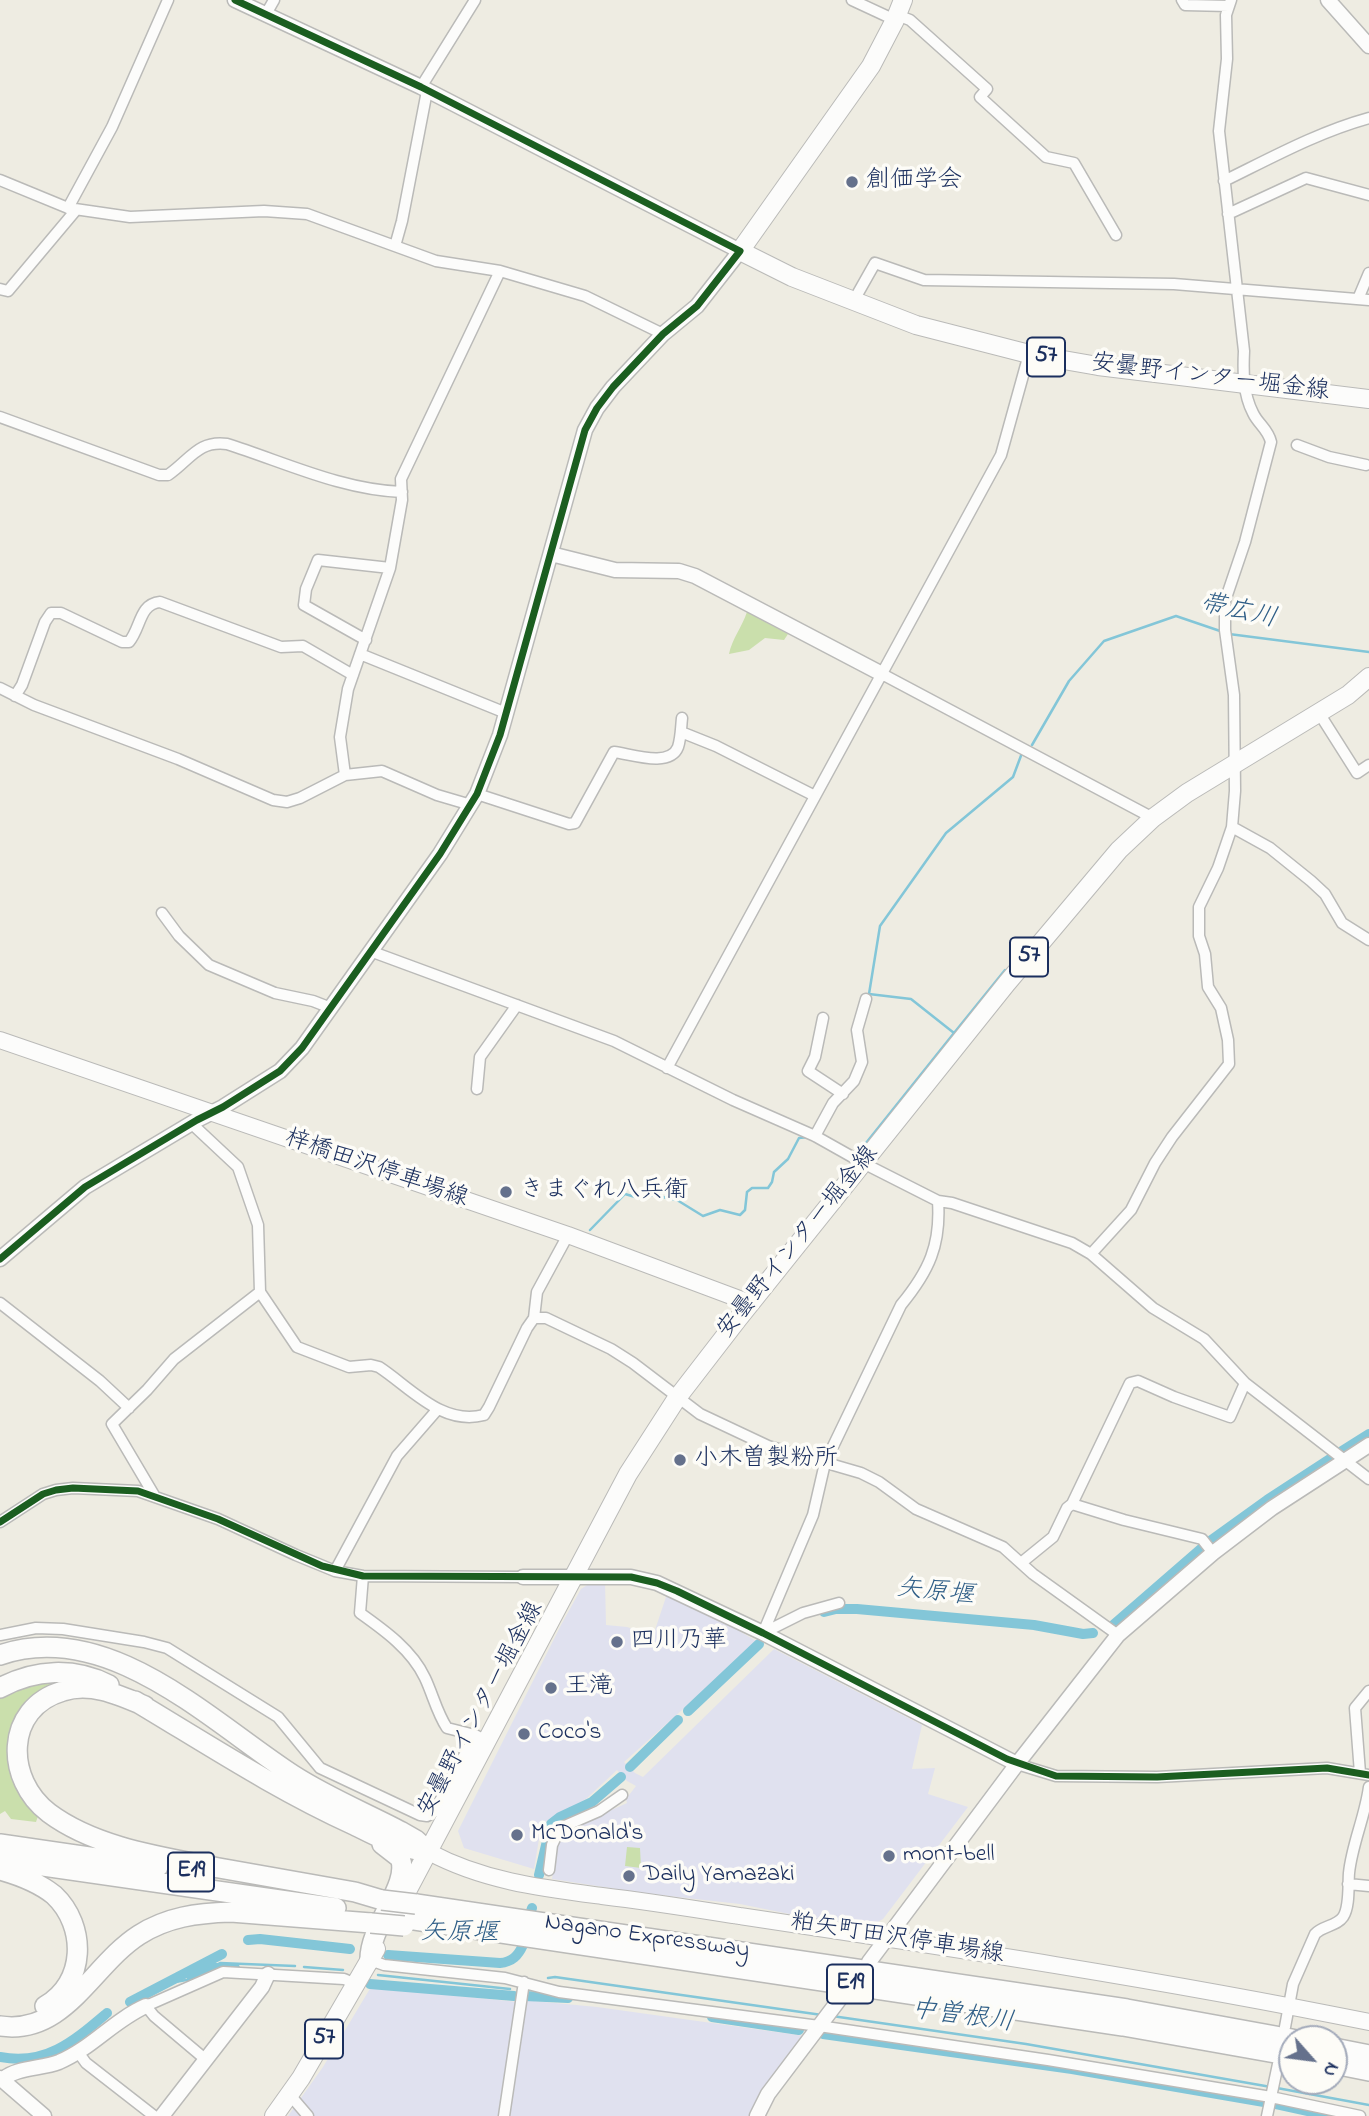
<!DOCTYPE html>
<html>
<head>
<meta charset="utf-8">
<style>
	body { margin:0 }
	#map { position:relative; width:1369px; height:2116px; overflow:hidden; background:#eeece2; font-family:"Indie Flower",sans-serif }
	canvas { display:block }
	.north { position:absolute; left:1278px; top:2025px; width:70px; height:70px; box-sizing:border-box; background:#fdfcf7; border:2px solid #a3aaba; border-radius:50%; rotate:118deg; font-size:19px; font-weight:700; line-height:28px; text-align:center; color:#1b2f5e }
	.north::after { content:''; display:block; margin:auto; width:24px; height:32px; background:#65718c; clip-path:polygon(50% 0,100% 100%,50% 72%,0 100%) }
</style>
</head>
<body>
<div id="map">
<canvas width="1369" height="2116"></canvas>
<div class="north">N</div>
</div>
<script>
const ctx = document.querySelector('canvas').getContext('2d');
ctx.lineJoin = 'round';
function fill(path, color) { ctx.fillStyle = color; ctx.fill(path, 'evenodd'); }
function trace(path, color, width, dash) { ctx.strokeStyle = color; ctx.lineWidth = width; ctx.lineCap = dash ? 'butt' : 'round'; ctx.setLineDash(dash || []); ctx.stroke(path); }
function drawText(font, color, halo, rows, align = 'center') {
  ctx.font = font + ' "Indie Flower","Klee One",sans-serif'; ctx.lineWidth = 7; ctx.setLineDash([]); ctx.textBaseline = 'middle'; ctx.strokeStyle = halo; ctx.fillStyle = color; for (const [text, x, y, turn = 0] of rows) {
    ctx.save(); ctx.translate(x, y); ctx.rotate((+turn || 0) * Math.PI / 180); ctx.textAlign = isNaN(turn) ? turn : align; if (halo) ctx.strokeText(text, 0, 0); ctx.fillText(text, 0, 0); ctx.restore();
  }
}
const built = new Path2D(`
	M605 1581 606 1625 627 1627 653 1636 667 1594 717 1618 758 1642 624 1762 635 1773 643 1777 774 1649 922 1725 912 1769 935 1768 928 1794 968 1807 883 1919 869 1927 829 1922 740 1904 642 1893 552 1879 558 1840 563 1832 627 1803 626 1799 636 1786 627 1781 617 1770 586 1799 546 1821 539 1839 534 1869 464 1848 458 1831 561 1625 581 1589 592 1582Z
	M371 1987 518 2002 523 2000 597 2007 805 2036 750 2116H288L323 2067Z`);
const green = new Path2D(`
	M747 612 788 634 784 640 765 638 749 650 729 654C732 639 742 627 747 612Z
	M65 1677 16 1729 38 1816 36 1822 11 1819 5 1811 0 1814V1696L14 1688Z
	M627 1847 640 1848 641 1868 625 1866Z`);
const stream = new Path2D(`
	M1229 634 1369 652
	M1032 745 1069 681 1104 641 1176 616 1223 632
	M954 1033 1005 970
	M853 1152 858 1153 954 1033 911 999 869 994 880 926 946 833 1013 777 1022 753
	M590 1230 625 1194 642 1199 653 1195 677 1200 703 1216 720 1210 740 1215 745 1210 747 1192 752 1188H768L772 1182 774 1172 788 1159 799 1138 809 1137
	M304 1967 343 1970
	M378 1975 510 1989
	M548 1978 555 1977 822 2015
	M164 1984 192 1979 220 1963 295 1966
	M832 2016 1026 2044 1271 2087
	M1277 2088 1369 2105`);
const canal = new Path2D(`
	M1342 1451 1369 1434
	M1210 1541 1267 1500 1333 1457
	M824 1612 836 1609H857L1034 1625 1083 1634 1093 1633
	M1112 1626 1203 1547
	M688 1711 759 1644
	M630 1767 678 1720
	M539 1875 551 1824 560 1817 592 1802 621 1777
	M531 1911 532 1908
	M248 1940 260 1939 350 1949
	M388 1955 500 1963C512 1962 518 1956 523 1945
	M192 1979 214 1968H235
	M370 1984 514 1996
	M525 1996 568 1998
	M130 2002 222 1954
	M712 2017 799 2030
	M823 2034 1072 2069 1264 2102
	M0 2057C46 2066 74 2041 107 2013
	M1276 2104 1330 2116`);
const minor = new Path2D(`
	M852 0 895 20
	M1182 0 1185 5 1229 6
	M266 14 274 0
	M897 15 910 20 987 89 980 97 1046 157 1074 163 1116 235
	M421 87 475 0
	M0 180 68 208 130 217 264 211 307 214 436 261 500 271 585 296 663 334
	M1224 181C1271 158 1318 132 1369 118
	M68 208 112 127 168 0
	M1228 214 1306 178 1369 195
	M395 246 402 221 427 91
	M0 289 8 291 76 210
	M1358 299 1369 273
	M853 302 875 263 924 280 1174 284 1369 300
	M0 417 159 475H168C190 460 198 440 227 444 284 462 342 490 402 492
	M1297 445 1329 457 1366 465
	M366 640 304 605 306 589 318 560 390 568
	M360 654 506 713
	M882 674 1153 818
	M0 688 34 705 178 759 273 800 287 802 300 798 345 775 382 771 437 795 471 805
	M15 696 22 685 45 622 51 613H61L122 642H129C141 628 139 604 160 602L281 647 303 646 353 675
	M1319 713 1357 773 1369 765
	M681 732 716 746 815 796
	M345 775 340 737 348 689 390 568 402 500 401 479 500 271
	M477 794 569 824 575 823 614 752C631 754 670 768 678 747 681 738 681 727 682 718
	M1232 827 1270 848 1311 881 1325 894 1342 923 1369 940
	M162 913 179 936 209 965 275 993 313 1001 331 1008
	M370 951 614 1041 733 1100 815 1136 863 1163 938 1201 952 1203 1072 1243 1091 1254 1153 1308 1204 1339 1245 1383 1369 1479
	M823 1018 815 1057 808 1071 843 1094
	M667 1068 1001 455 1029 354
	M477 1089 480 1057 517 1005
	M191 1123 238 1167 258 1225 260 1292 297 1347 349 1367 371 1365 379 1367C411 1388 442 1426 484 1415L489 1407 527 1328 534 1318 537 1292 568 1235
	M815 1136 833 1103 854 1081 862 1062 857 1030 866 999
	M1091 1254 1131 1210 1155 1163 1172 1137 1229 1064 1228 1040 1221 1008 1208 987 1205 954 1199 936V907L1218 868 1232 827 1235 791 1234 695 1225 630V601L1245 542 1271 442C1268 429 1258 424 1253 413 1243 394 1243 371 1244 351L1219 131 1227 59 1226 15 1231 0
	M0 1303 100 1381 129 1408
	M534 1318H546L611 1349 633 1363 700 1414 768 1446 861 1473 879 1482 916 1509 1003 1547 1033 1574 1118 1635
	M154 1495 112 1424 147 1390 174 1359 260 1292
	M1072 1504 1124 1520 1202 1539 1213 1553
	M0 1522 43 1494 56 1490 73 1488 138 1491 218 1519 296 1555 335 1571 363 1576 523 1577
	M1021 1563 1053 1537 1067 1508 1072 1504 1130 1383 1138 1381 1174 1397 1230 1417 1245 1383
	M335 1571 397 1456 437 1410
	M363 1576 360 1613C384 1630 412 1650 425 1678 433 1695 437 1713 447 1728L475 1735
	M763 1633 813 1515 825 1463 901 1305C929 1271 941 1245 938 1201
	M763 1633 803 1613 839 1603
	M0 1635 36 1628 63 1629 144 1642 167 1648 278 1717 320 1768 420 1815 427 1816 434 1812 475 1735 488 1742
	M1017 1764 1056 1776 1157 1777 1327 1768 1369 1775
	M1360 1773 1355 1708 1369 1691
	M549 1870 552 1845 560 1828 599 1811 622 1795
	M1348 1884 1369 1886
	M370 1960 384 1965 505 1978 559 1992 819 2026 1048 2060 1271 2097 1360 2116
	M1285 2027 1293 1984 1315 1934C1322 1926 1337 1926 1343 1917 1350 1907 1348 1885 1349 1873 1352 1844 1365 1817 1369 1787
	M78 2052 86 2063 154 2116
	M205 2059 154 2016 146 2006 223 1972 344 1979 356 1984
	M290 2095 308 2116
	M504 2116 524 1982
	M1267 2116 1278 2064`);
const tertiary = new Path2D(`
	M1328 0 1369 46
	M551 554 615 570 679 571 695 576 882 674
	M0 1259 85 1187 197 1120 223 1107 280 1071 302 1048 440 854 477 794 500 735 585 430 597 408 613 387 663 334 697 306 740 251 421 87 235 0
	M523 1577H631L657 1583 763 1633 1017 1764
	M869 1962 1017 1764 1118 1635 1213 1553 1272 1508 1369 1445
	M0 2078 44 2116
	M2 2080C16 2067 41 2069 59 2062 92 2048 114 2020 146 2006
	M162 2116 262 1987 268 1974
	M757 2116 768 2094 845 1992`);
const secondary = new Path2D(`
	M0 1040 568 1235 750 1303
	M429 1852C483 1881 541 1888 602 1896 645 1901 689 1908 733 1915 945 1947 1158 1979 1369 2022`);
const primary = new Path2D(`
	M903 0 895 20 871 66 740 251 792 277 916 325 1029 354 1098 366 1369 399
	M396 1912 628 1474 677 1398 738 1319 1007 983 1119 850 1153 818 1187 793 1348 695 1369 677
	M274 2116 301 2078 376 1949`);
const motorway = new Path2D(`
	M0 1655C108 1618 210 1721 293 1775 327 1797 366 1813 402 1832L416 1840 429 1852
	M0 1688C35 1669 74 1667 109 1685
	M135 1701C207 1744 277 1790 354 1825 376 1836 398 1848 424 1851
	M145 1706C119 1695 91 1682 63 1691 4 1708 5 1780 49 1813 96 1848 163 1857 219 1868 264 1876 309 1884 355 1892L382 1900
	M0 1844 158 1867
	M0 1860 336 1908
	M0 1870C18 1875 39 1883 54 1895 87 1926 86 1983 45 2006
	M416 1904 1127 2009 1292 2039
	M408 1919 1123 2026 1292 2056
	M370 1960C369 1926 411 1884 400 1858L382 1844
	M0 2026C65 2036 92 1965 139 1935 167 1917 197 1913 231 1912L371 1923
	M1334 2048 1369 2055
	M1334 2064 1369 2071`);
const motorwayBridge = new Path2D(`
	M382 1900 416 1904
	M371 1923 404 1926`);
const cycleway = new Path2D(`
	M0 1259 85 1187 197 1120 223 1107 280 1071 302 1048 440 854 477 794 500 735 585 430 597 408 613 387 663 334 697 306 740 251 421 87 235 0
	M0 1522 43 1494 56 1490 73 1488 138 1491 218 1519 322 1566 363 1576 631 1577 657 1583 677 1591 763 1633 1007 1759 1056 1776 1157 1777 1327 1768 1369 1775`);
const markers = [
	[852,182,7,"#65718c"],
	[506,1192,7,"#65718c"],
	[680,1460,7,"#65718c"],
	[617,1642,7,"#65718c"],
	[551,1688,7,"#65718c"],
	[524,1734,7,"#65718c"],
	[517,1835,7,"#65718c"],
	[889,1856,7,"#65718c"],
	[629,1876,7,"#65718c"]
];
const shields = [
	[1046,357,38],
	[1029,957,38],
	[191,1872,46],
	[850,1984,46],
	[324,2039,38]
];
const shieldNames = [
	["57",1046,357],
	["57",1029,957],
	["E19",191,1872],
	["E19",850,1984],
	["57",324,2039]
];
const poiNames = [
	["創価学会",866,182],
	["きまぐれ八兵衛",520,1192],
	["小木曽製粉所",694,1460],
	["四川乃華",631,1642],
	["王滝",565,1688],
	["Coco's",538,1734],
	["McDonald's",531,1835],
	["mont-bell",903,1856],
	["Daily Yamazaki",643,1876]
];
const streetNames = [
	["安曇野インター堀金線",1210,379,7],
	["梓橋田沢停車場線",376,1170,19],
	["安曇野インター堀金線",799,1243,-51],
	["安曇野インター堀金線",482,1710,-62],
	["Nagano Expressway",647,1938,8],
	["粕矢町田沢停車場線",897,1940,9]
];
const waterNames = [
	["帯広川",1238,613,13],
	["矢原堰",935,1594,6],
	["矢原堰",459,1935,1],
	["中曽根川",962,2018,8]
];
fill(built, '#e0e1ef');
fill(green, '#cadfac');
trace(stream, '#83c6d8', 2.5);
trace(canal, '#83c6d8', 10);
trace(minor, '#babab8', 13);
trace(tertiary, '#babab8', 17);
trace(secondary, '#babab8', 18);
trace(primary, '#babab8', 20);
trace(motorway, '#babab8', 22);
trace(minor, '#fcfcfb', 10);
trace(tertiary, '#fcfcfb', 14);
trace(secondary, '#fcfcfb', 16);
trace(primary, '#fcfcfb', 18);
trace(motorway, '#fcfcfb', 19);
trace(motorwayBridge, '#babab8', 22, []);
trace(motorwayBridge, '#fcfcfb', 19);
trace(cycleway, '#1b5e20', 7);
for (const [x, y, r, color] of markers) { const dot = new Path2D(); dot.arc(x, y, r, 0, 2 * Math.PI); ctx.fillStyle = color; ctx.fill(dot); trace(dot, '#fdfcf7', 2.5); }
for (const [x, y, w] of shields) { const box = new Path2D(); box.roundRect(x - w / 2, y - 19.5, w, 39, 5); ctx.fillStyle = '#fdfcf7'; ctx.fill(box); trace(box, '#1b2f5e', 2); }
drawText('bold 23px', '#1b2f5e', null, shieldNames);
drawText('24px', '#1b2f5e', '#fdfcf7', poiNames, 'left');
drawText('24px', '#1b2f5e', '#fdfcf7', streetNames);
drawText('italic 26px', '#2f5e87', '#fdfcf7', waterNames);
</script>
</body>
</html>
